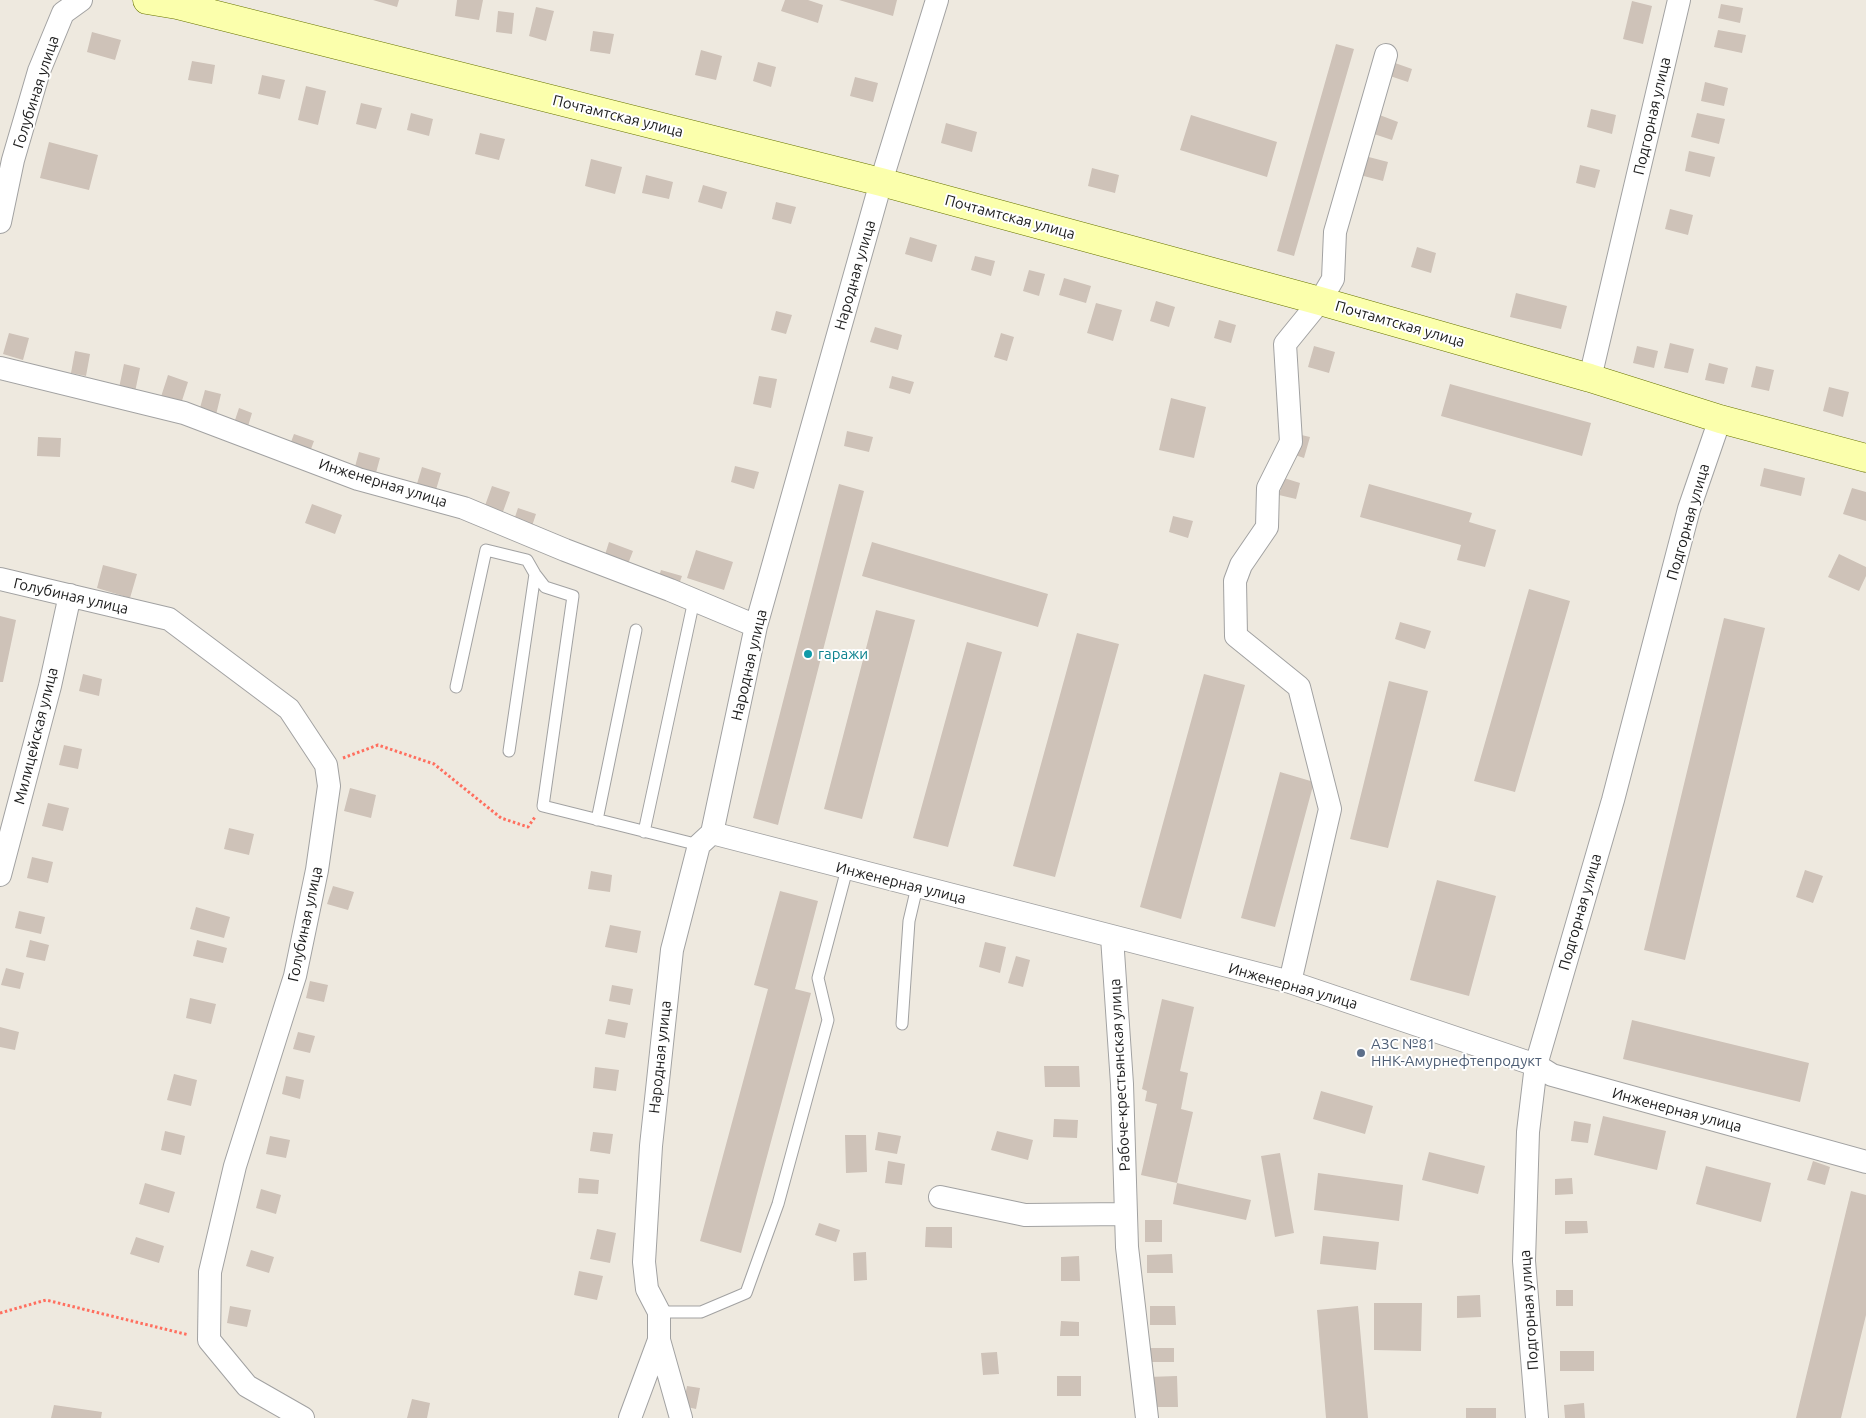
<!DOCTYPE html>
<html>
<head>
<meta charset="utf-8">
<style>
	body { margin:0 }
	canvas { display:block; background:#eee9df }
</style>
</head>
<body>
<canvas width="1866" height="1418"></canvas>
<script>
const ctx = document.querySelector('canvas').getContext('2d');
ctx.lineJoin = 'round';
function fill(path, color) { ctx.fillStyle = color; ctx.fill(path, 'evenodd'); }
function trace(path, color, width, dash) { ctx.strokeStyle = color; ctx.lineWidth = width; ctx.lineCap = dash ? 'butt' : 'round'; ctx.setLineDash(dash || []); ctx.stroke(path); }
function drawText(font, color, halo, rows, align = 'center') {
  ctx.font = font + ' Ubuntu,sans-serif'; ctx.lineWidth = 4; ctx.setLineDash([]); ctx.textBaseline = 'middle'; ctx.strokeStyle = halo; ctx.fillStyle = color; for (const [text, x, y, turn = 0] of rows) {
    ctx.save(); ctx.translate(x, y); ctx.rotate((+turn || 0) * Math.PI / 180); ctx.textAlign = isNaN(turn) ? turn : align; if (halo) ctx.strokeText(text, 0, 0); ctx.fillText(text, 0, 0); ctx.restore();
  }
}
const building = new Path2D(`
	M373 0H399L397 7Z
	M457 0H483L479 20 455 16Z
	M785 0H808L823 5 818 23 781 11Z
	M839 0H897L893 16Z
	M1632 1 1652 6 1643 44 1623 39Z
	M1721 4 1743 8 1740 23 1718 18Z
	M536 7 554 11 546 41 529 36Z
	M498 11 514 13 512 34 496 32Z
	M1718 30 1746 35 1742 53 1714 47Z
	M593 31 614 34 610 54 590 51Z
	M92 32 121 40 115 60 87 52Z
	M1336 44 1354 49 1294 256 1277 251Z
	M701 50 722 56 716 80 695 75Z
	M192 61 215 65 212 84 188 80Z
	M758 62 776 67 771 87 753 81Z
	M1395 63 1412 69 1408 82 1390 76Z
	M262 75 285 80 280 99 258 94Z
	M855 77 878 83 873 102 850 96Z
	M1705 82 1728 88 1724 106 1701 101Z
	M306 86 326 91 318 125 298 120Z
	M361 103 382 108 376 129 356 124Z
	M1591 109 1616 115 1612 134 1587 127Z
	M411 113 433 119 429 136 407 130Z
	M1697 113 1725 119 1719 144 1691 137Z
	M1377 114 1398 122 1392 140 1371 133Z
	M1191 115 1277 142 1267 177 1180 150Z
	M946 123 977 132 972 152 941 143Z
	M480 133 505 139 499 160 475 154Z
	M49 142 98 155 89 190 40 178Z
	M1689 151 1715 157 1710 177 1685 171Z
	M1361 155 1388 162 1383 181 1356 174Z
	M591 159 622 167 615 194 585 186Z
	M1580 165 1600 170 1595 188 1576 183Z
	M1092 168 1119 175 1115 193 1088 186Z
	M646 175 673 182 669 199 642 193Z
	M703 185 727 192 722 209 698 202Z
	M776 202 796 207 791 224 772 219Z
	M1670 209 1693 215 1688 235 1665 229Z
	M910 237 937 245 932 262 905 254Z
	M1417 247 1436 253 1431 273 1411 267Z
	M975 256 995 261 991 276 971 270Z
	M1029 270 1045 274 1039 296 1023 291Z
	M1064 278 1091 286 1086 303 1059 295Z
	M1516 293 1567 306 1561 329 1510 317Z
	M1156 301 1175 307 1169 327 1150 321Z
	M1096 303 1122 310 1113 341 1087 333Z
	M776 311 792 315 786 334 771 330Z
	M1219 320 1236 325 1231 343 1214 338Z
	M875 327 902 335 898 350 870 342Z
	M9 333 29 338 23 360 3 354Z
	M1001 333 1014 337 1007 361 994 357Z
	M1670 343 1694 349 1688 373 1664 368Z
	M1314 346 1335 352 1329 373 1308 367Z
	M1637 346 1658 351 1654 368 1633 363Z
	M75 351 90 354 86 376 71 373Z
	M1709 363 1728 368 1724 384 1705 380Z
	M124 364 140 368 135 392 119 388Z
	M1756 366 1774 370 1769 391 1751 387Z
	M168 375 188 382 179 410 159 403Z
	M759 376 777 379 771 408 753 404Z
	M892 376 914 382 910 394 889 388Z
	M1450 384 1591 423 1582 456 1441 416Z
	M1829 387 1849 392 1843 417 1823 411Z
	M205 390 221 394 215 419 198 415Z
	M1171 398 1206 407 1194 458 1159 450Z
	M239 408 252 413 246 433 232 429Z
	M847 431 873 437 869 452 844 446Z
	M294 434 314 441 308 457 288 450Z
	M1297 434 1310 437 1304 458 1292 454Z
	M38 437 61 438 60 457 37 456Z
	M359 452 380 458 374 480 353 474Z
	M735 466 759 472 754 489 731 482Z
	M422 467 441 473 435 493 416 487Z
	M1764 468 1805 478 1801 496 1760 486Z
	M1284 478 1300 483 1296 499 1279 495Z
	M839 484 864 491 778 825 753 818Z
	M1369 484 1472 513 1469 522 1496 530 1485 567 1457 560 1461 545 1360 517Z
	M492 486 510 492 500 520 482 514Z
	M1852 488 1866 492V521L1843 514Z
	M312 504 342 515 335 534 305 523Z
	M518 508 536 514 530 532 512 526Z
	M1173 516 1193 521 1188 538 1169 532Z
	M609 542 633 551 626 569 603 561Z
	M872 542 1048 594 1038 627 862 576Z
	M696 550 733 562 724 590 687 578Z
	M1839 554 1866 567V576L1859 591 1828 577Z
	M103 565 137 574 130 598 97 588Z
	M661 570 682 576 675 595 655 589Z
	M1529 589 1570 601 1515 792 1474 781Z
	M876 610 915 620 862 819 824 809Z
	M0 616 16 620 3 682H0Z
	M1724 618 1765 628 1685 960 1644 950Z
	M1400 622 1431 631 1425 649 1395 639Z
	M1077 633 1119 644 1055 877 1013 866Z
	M967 642 1002 652 948 847 913 838Z
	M83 674 102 679 99 696 79 691Z
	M1204 674 1245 685 1181 919 1140 907Z
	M1389 681 1428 691 1388 848 1350 839Z
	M64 745 82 749 78 769 59 765Z
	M1280 772 1314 782 1275 927 1241 918Z
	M350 788 376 795 371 818 344 811Z
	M48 803 69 808 63 831 42 826Z
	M229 828 254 834 249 855 224 849Z
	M32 857 53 862 48 883 27 878Z
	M1805 870 1823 876 1813 903 1796 897Z
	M591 871 612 875 610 892 588 889Z
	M1437 880 1496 896 1469 996 1410 980Z
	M333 886 354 892 348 910 327 904Z
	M780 891 818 901 795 989 811 993 741 1253 700 1241 768 989 754 985Z
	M196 907 230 917 224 938 190 929Z
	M19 911 45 917 41 934 15 928Z
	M610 925 641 931 637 953 605 947Z
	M30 940 49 945 45 961 26 957Z
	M197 940 227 948 223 963 193 956Z
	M985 942 1006 947 1000 973 979 967Z
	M1016 956 1030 960 1023 987 1008 983Z
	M6 968 24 973 20 989 1 985Z
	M310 981 328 985 324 1002 306 998Z
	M612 985 633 989 630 1005 609 1001Z
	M190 998 216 1004 211 1024 186 1018Z
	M1162 999 1194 1007 1180 1071 1188 1073 1181 1109 1193 1112 1177 1183 1141 1175 1157 1104 1145 1101 1147 1091 1142 1089Z
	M608 1019 628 1023 625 1038 605 1034Z
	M1632 1020 1809 1063 1800 1102 1623 1059Z
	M0 1027 19 1032 15 1050 0 1047Z
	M298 1032 315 1036 310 1053 293 1049Z
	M1044 1066H1079L1080 1087H1045Z
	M595 1067 619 1070 616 1091 593 1088Z
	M174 1074 197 1080 191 1106 167 1100Z
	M286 1076 304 1080 300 1099 282 1094Z
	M1321 1091 1373 1106 1365 1134 1313 1119Z
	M1603 1116 1666 1131 1657 1170 1594 1155Z
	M1054 1119 1078 1120 1077 1138 1053 1137Z
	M1574 1121 1591 1124 1588 1143 1571 1141Z
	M165 1131 185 1136 181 1155 161 1150Z
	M997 1131 1033 1140 1028 1160 991 1150Z
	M593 1132 613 1134 610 1154 590 1151Z
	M878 1132 901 1136 897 1154 875 1150Z
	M845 1135H866L867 1172 846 1173Z
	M270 1136 290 1140 286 1158 266 1154Z
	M1429 1152 1485 1166 1478 1194 1422 1180Z
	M1280 1153 1294 1233 1275 1237 1261 1156Z
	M888 1161 905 1164 902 1185 885 1183Z
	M1813 1161 1830 1167 1825 1185 1807 1180Z
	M1706 1166 1771 1183 1761 1222 1696 1204Z
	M1318 1173 1403 1185 1399 1221 1314 1210Z
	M579 1178 599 1180 598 1194 578 1193Z
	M1572 1178 1573 1194 1555 1195V1179Z
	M145 1183 175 1192 169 1213 139 1204Z
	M1177 1183 1251 1200 1246 1220 1173 1204Z
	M261 1189 281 1195 276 1214 256 1208Z
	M1851 1191 1866 1195V1315L1841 1418H1796Z
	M1145 1220H1162V1242H1145Z
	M1565 1221H1587L1588 1233 1565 1234Z
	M819 1223 840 1230 836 1242 815 1235Z
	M926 1227H952V1248L925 1247Z
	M597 1229 616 1233 610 1263 590 1259Z
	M1323 1236 1379 1242 1376 1270 1320 1264Z
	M136 1237 164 1246 159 1263 130 1254Z
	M251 1250 274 1257 269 1273 246 1266Z
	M866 1252 867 1280 854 1281 853 1253Z
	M1172 1254 1173 1273H1147V1255Z
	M1079 1256 1080 1281H1061V1257Z
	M579 1271 603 1276 597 1300 574 1295Z
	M1556 1290H1573V1306H1556Z
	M1480 1295 1481 1317 1457 1318V1296Z
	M1374 1303H1422L1421 1351 1374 1350Z
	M230 1306 251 1310 247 1327 227 1323Z
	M1150 1306H1175L1176 1325H1150Z
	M1358 1306 1368 1418H1326L1317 1310Z
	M1061 1321 1079 1322V1336H1060Z
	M1151 1348H1174V1362H1151Z
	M1560 1351H1594V1371H1560Z
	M997 1352 999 1374 983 1375 981 1353Z
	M1057 1376H1081V1396H1057Z
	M1177 1376 1178 1407H1149L1148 1377Z
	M687 1386 700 1388 696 1409 683 1406Z
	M412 1399 430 1403 427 1418H407Z
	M1584 1403 1585 1418H1565L1564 1405Z
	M54 1405 102 1412 101 1418H51Z
	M1466 1408H1496V1418H1466Z`);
const path = new Path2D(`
	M343 758 378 745 434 764 501 818 528 827 535 817
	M0 1313 46 1300 189 1335`);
const lane = new Path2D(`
	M456 687 486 550 527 560 535 574 545 587 573 596 543 806 699 845
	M509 751 535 574
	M597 820 636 630
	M644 832 694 600
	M902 1024 909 921 917 887
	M659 1312H701L746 1293 778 1204 828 1020 818 978 847 869`);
const street = new Path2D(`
	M0 222 13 160 39 71 63 13 81 0
	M0 368 184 413 358 479 464 508 565 550 670 590 756 626
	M1590 378 1679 0
	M0 579 169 619 289 709 326 765 329 786 317 870 295 976 235 1166 210 1272 209 1340 247 1386 303 1418
	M712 833 1290 982 1536 1065 1552 1075 1866 1162
	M0 875 50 686 70 595
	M1112 937 1122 1084 1127 1247 1147 1418
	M1290 982 1330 809 1299 687 1236 636 1235 581 1241 565 1267 527 1268 488 1291 442 1285 344 1320 301 1333 279 1335 232 1386 55
	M940 1197 1025 1215 1126 1214
	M630 1418 659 1340
	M681 1418 659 1340V1312L647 1289 644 1262 651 1146 672 950 699 845 712 833 756 626 881 182 937 0
	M1537 1418 1524 1261 1528 1132 1536 1065 1613 800 1689 509 1720 419`);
const secondary = new Path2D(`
	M147 0 177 5 881 182 1320 301 1590 378 1720 419 1866 458`);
const markers = [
	[808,654,5,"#0f9aa8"],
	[1361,1053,5,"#5c6f8a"]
];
const streetNames = [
	["Голубиная улица",36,92,-72],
	["Почтамтская улица",618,116,14],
	["Подгорная улица",1652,116,-77],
	["Почтамтская улица",1010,217,15],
	["Народная улица",855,275,-74],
	["Почтамтская улица",1400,324,16],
	["Инженерная улица",383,483,17],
	["Подгорная улица",1688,522,-74],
	["Голубиная улица",71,596,13],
	["Народная улица",749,665,-77],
	["Милицейская улица",36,736,-76],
	["Инженерная улица",901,883,14],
	["Подгорная улица",1580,912,-74],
	["Голубиная улица",305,924,-78],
	["Инженерная улица",1293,986,16],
	["Народная улица",660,1057,-84],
	["Рабоче-крестьянская улица",1120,1075,-93],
	["Инженерная улица",1677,1110,15],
	["Подгорная улица",1529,1310,-94]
];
const cultureNames = [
	["гаражи",818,654]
];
const serviceNames = [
	["АЗС №81",1371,1044],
	["ННК-Амурнефтепродукт",1371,1061]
];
fill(building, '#cec2b8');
trace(lane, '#a2a2a2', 13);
trace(street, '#a2a2a2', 24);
trace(secondary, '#687400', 29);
trace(path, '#ff6f5f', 3, [2.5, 2.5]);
trace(lane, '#fff', 11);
trace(street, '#fff', 22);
trace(secondary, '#fbffac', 28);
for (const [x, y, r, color] of markers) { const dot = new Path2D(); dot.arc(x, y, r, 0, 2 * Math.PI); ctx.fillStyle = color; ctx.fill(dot); trace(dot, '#fff', 2); }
drawText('15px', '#1b1b1b', '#fff', streetNames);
drawText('15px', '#0d838f', '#fff', cultureNames, 'left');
drawText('15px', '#4e5e75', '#fff', serviceNames, 'left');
</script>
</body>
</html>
